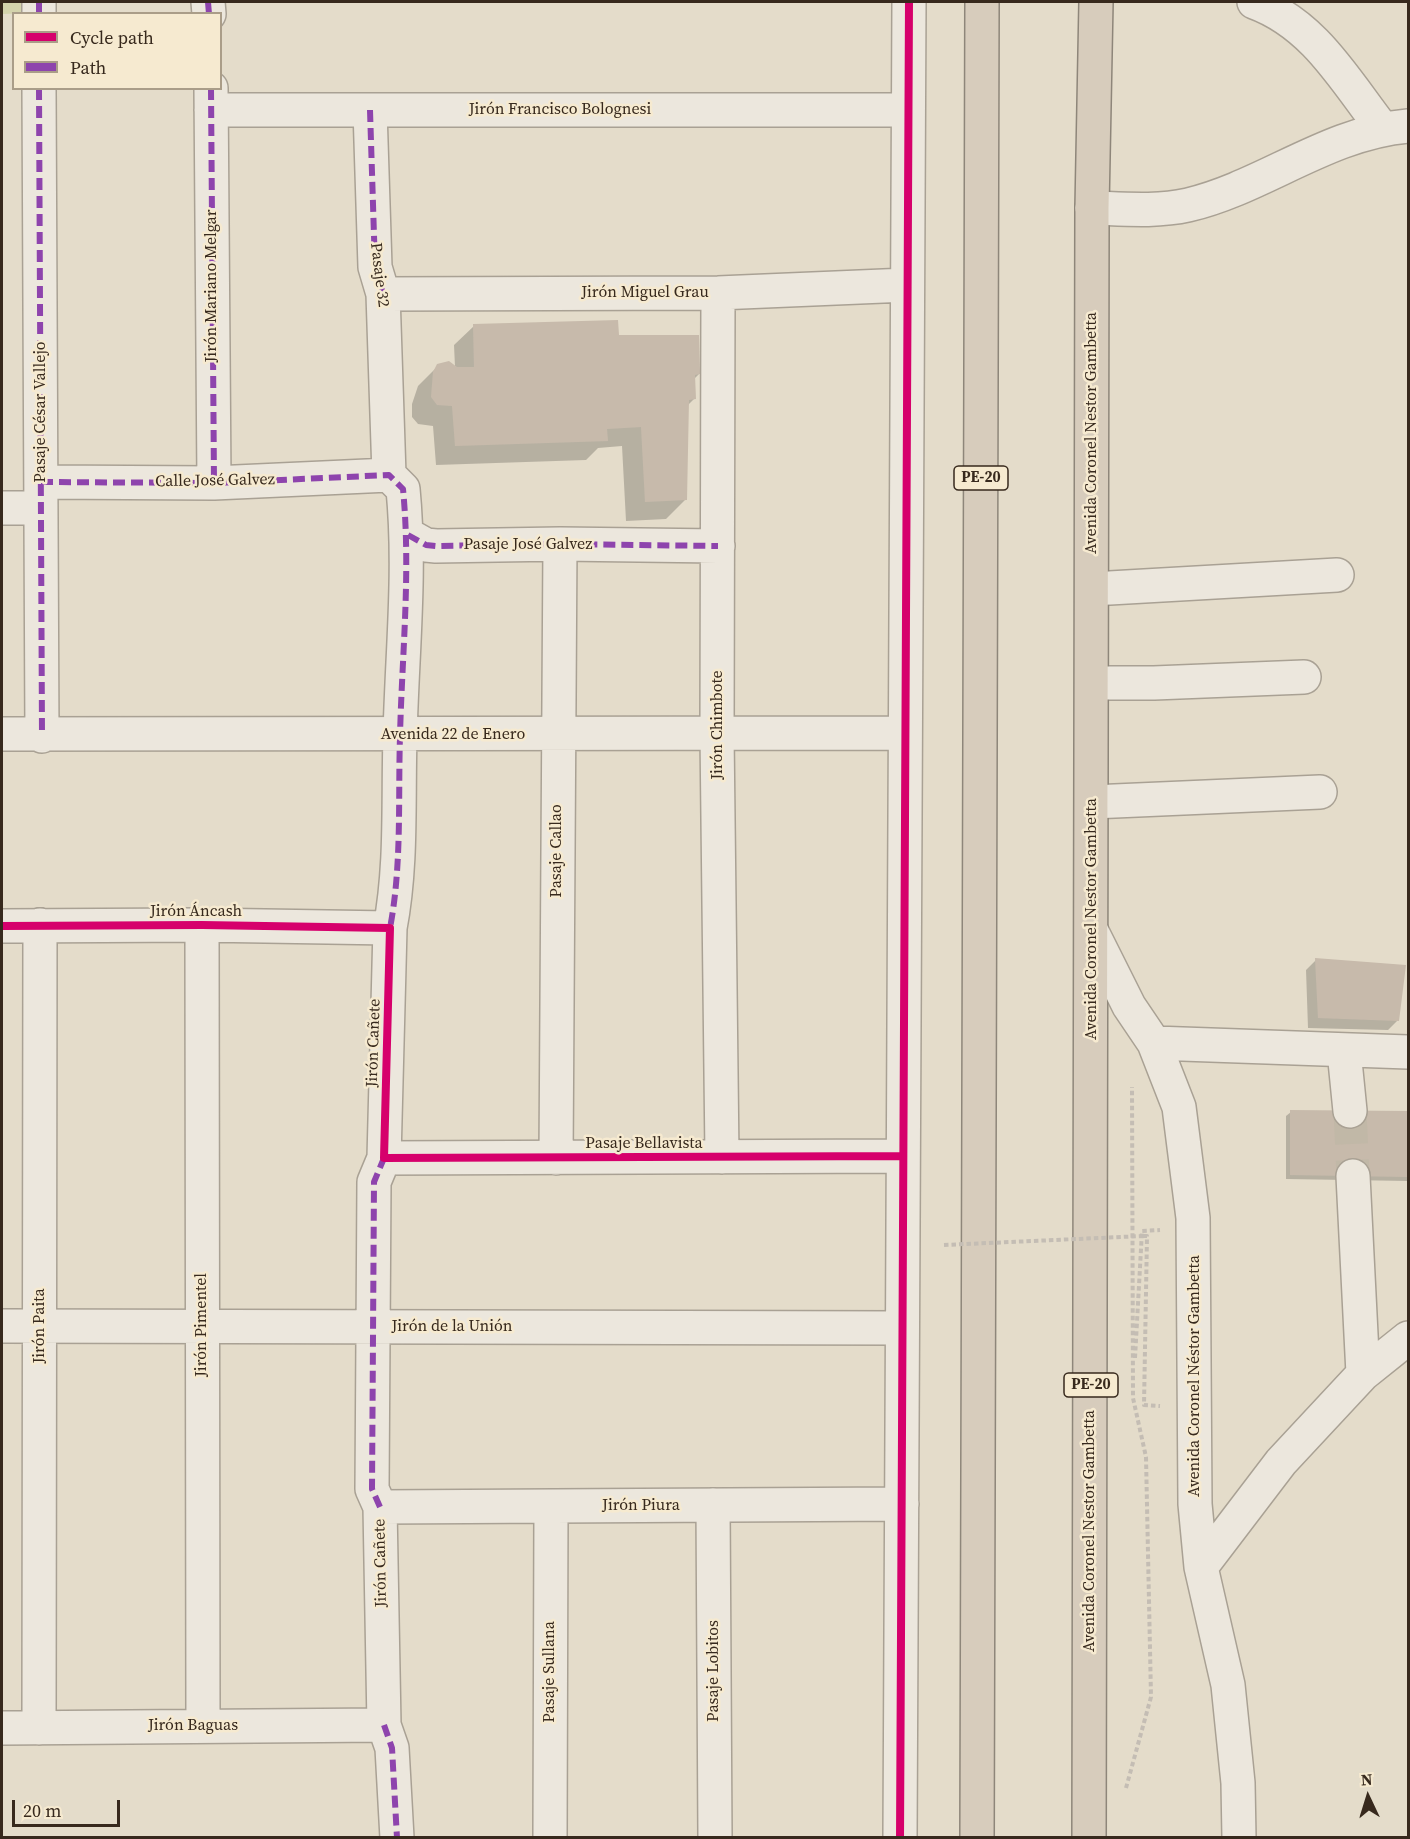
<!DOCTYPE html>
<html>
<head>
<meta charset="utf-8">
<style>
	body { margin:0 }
	#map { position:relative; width:1410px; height:1839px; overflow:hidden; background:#e4dcca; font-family:"Source Serif 4",serif }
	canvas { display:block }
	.frame { position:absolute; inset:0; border:3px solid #37291d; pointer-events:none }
	.legend { position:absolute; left:12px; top:12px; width:210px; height:78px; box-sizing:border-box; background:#f6ead0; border:2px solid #aa9d88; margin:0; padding:8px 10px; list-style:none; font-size:18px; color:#37291d }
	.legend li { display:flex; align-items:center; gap:12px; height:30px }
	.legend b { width:30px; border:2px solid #aa9d88 }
	.north { position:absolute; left:1338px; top:1767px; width:60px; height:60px; -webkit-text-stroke:4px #f6ead0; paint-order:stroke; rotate:356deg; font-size:16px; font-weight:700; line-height:24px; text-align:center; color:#37291d }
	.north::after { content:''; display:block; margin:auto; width:21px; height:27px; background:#37291d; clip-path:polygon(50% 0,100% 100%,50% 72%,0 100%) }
	.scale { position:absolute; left:12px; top:1800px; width:108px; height:27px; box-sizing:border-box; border:3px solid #37291d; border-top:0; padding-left:8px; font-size:18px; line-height:21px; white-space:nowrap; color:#37291d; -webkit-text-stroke:4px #f6ead0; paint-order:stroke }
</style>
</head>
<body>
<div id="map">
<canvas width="1410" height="1839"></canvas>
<div class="frame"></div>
<ul class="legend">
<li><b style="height:8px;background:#d6006c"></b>Cycle path</li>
<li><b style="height:8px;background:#8e44ad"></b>Path</li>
</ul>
<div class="north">N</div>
<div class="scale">20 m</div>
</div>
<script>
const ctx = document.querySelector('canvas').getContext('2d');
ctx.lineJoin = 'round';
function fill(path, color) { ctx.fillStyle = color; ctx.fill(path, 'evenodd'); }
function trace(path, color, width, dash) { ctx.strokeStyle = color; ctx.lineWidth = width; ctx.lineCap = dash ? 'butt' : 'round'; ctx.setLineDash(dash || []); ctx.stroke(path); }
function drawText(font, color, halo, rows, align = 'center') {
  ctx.font = font + ' "Source Serif 4",serif'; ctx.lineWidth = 5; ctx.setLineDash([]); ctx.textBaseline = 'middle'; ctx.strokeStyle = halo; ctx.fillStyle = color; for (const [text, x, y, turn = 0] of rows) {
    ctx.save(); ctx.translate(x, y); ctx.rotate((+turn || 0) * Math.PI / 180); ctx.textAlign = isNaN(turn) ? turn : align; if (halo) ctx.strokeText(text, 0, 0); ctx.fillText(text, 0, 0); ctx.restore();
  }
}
const green = new Path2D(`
	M2 2H34V13L2 14Z`);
const shadow = new Path2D(`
	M474 326 618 337 699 374 694 379 695 398 687 406 686 499 666 519 626 521 622 446 598 448 586 460 436 465 433 426 418 424 412 417V404L418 386 438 366 455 367 454 345Z
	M1316 960 1398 1020 1388 1030 1308 1028 1306 970Z
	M1291 1112 1408 1113V1181L1286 1179V1116Z`);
const building = new Path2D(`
	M618 320 619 335H699L700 374 695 375 696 399 689 400 687 500 645 502 641 427 607 429 608 441 455 446 452 406 437 405 431 397 433 372 437 364 449 361 457 367H474L473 324Z
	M1315 958 1406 965 1399 1021 1318 1018Z
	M1290 1110 1408 1111V1177L1290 1175Z`);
const minorTunnel = new Path2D(`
	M1350 1111 1353 1176`);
const path = new Path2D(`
	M1143 1236H1147L1144 1405 1160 1406
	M1135 1358 1142 1231 1160 1230
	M1126 1788 1151 1697 1146 1457 1133 1398 1132 1087`);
const minor = new Path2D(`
	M39 2V14
	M208 2 209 14
	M1254 2C1314 24 1344 79 1382 128
	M39 88 42 736
	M211 88 214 483
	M211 110H908
	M370 110 375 267 383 294 389 475
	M1092 208C1124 209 1157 212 1188 205 1264 187 1327 133 1408 126
	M718 293 717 734 722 1157
	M383 294 718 293 907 285
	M389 475 403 489C411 572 402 653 400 736 398 800 402 865 390 928L384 1158 374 1182 372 1489 380 1507 384 1725 392 1748 397 1838
	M41 482 214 483 389 475
	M2 508H40
	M408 535 426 545 436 546 560 544 718 546
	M1092 589 1337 575
	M1092 683H1154L1304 677
	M2 734 905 733
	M1092 802 1320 792
	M202 925 203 1726
	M2 926 202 925 390 928
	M1092 932 1129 1006 1154 1043 1179 1107 1193 1218 1195 1504 1201 1567 1228 1685 1238 1783 1239 1838
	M1154 1043 1408 1052
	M1344 1051 1350 1111
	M384 1158 903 1156
	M556 1158 560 544
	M1353 1176 1363 1374
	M2 1326 902 1328
	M713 1505 715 1838
	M380 1507 902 1504
	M1201 1567 1281 1462 1363 1374 1408 1338
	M2 1728 384 1725
	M39 1728 40 925
	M550 1838 551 1507
	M900 1838 909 2`);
const highway = new Path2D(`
	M977 1838 982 2
	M1089 1838 1092 208 1096 2`);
const pathBridge = new Path2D(`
	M944 1245 1143 1236`);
const quiet = new Path2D(`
	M39 2V14
	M208 2 209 14
	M39 88 42 736
	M211 88 214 483
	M370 110 375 267 383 294
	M41 482 214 483 389 475 403 489C411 572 402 653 400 736 398 800 402 865 390 928
	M408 535 426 545 436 546 560 544 718 546
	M380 1507 372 1489 374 1182 384 1158
	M384 1725 392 1748 397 1838`);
const cycleway = new Path2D(`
	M2 926 202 925 390 928 384 1158 903 1156
	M900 1838 909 2`);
const shields = [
	[981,478,54],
	[1091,1385,54]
];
const shieldNames = [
	["PE-20",981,478],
	["PE-20",1091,1385]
];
const streetNames = [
	["Jirón Francisco Bolognesi",560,110],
	["Pasaje 32",379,275,83],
	["Jirón Mariano Melgar",212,286,-90],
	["Jirón Miguel Grau",645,293],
	["Pasaje César Vallejo",41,412,-90],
	["Avenida Coronel Nestor Gambetta",1092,433,-90],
	["Calle José Galvez",215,481,-1],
	["Pasaje José Galvez",528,545],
	["Jirón Chimbote",718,725,-90],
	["Avenida 22 de Enero",453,735],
	["Pasaje Callao",557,851,-90],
	["Jirón Áncash",196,912],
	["Avenida Coronel Nestor Gambetta",1092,919,-90],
	["Jirón Cañete",374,1043,-88],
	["Pasaje Bellavista",644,1144],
	["Jirón Pimentel",202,1325,-90],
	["Jirón Paita",40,1326,-90],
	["Jirón de la Unión",452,1327],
	["Avenida Coronel Néstor Gambetta",1195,1376,-90],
	["Jirón Piura",641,1506],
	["Avenida Coronel Nestor Gambetta",1090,1531,-90],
	["Jirón Cañete",381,1563,-91],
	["Pasaje Lobitos",714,1671,-90],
	["Pasaje Sullana",550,1672,-90],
	["Jirón Baguas",193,1726]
];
fill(green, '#d4d3ac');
fill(shadow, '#0003');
fill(building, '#c7baab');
trace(minorTunnel, '#c1b8a7', 33, [33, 16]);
trace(minor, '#a9a194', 36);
trace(highway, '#8e867a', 36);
trace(path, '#c4bdb4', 4, [4.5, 3]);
trace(minor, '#ece7dd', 33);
trace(highway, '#d7ccbc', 33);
trace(pathBridge, '#c4bdb4', 4, [4.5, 3]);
trace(quiet, '#8e44ad', 6, [12, 6]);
trace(cycleway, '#d6006c', 8);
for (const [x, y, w] of shields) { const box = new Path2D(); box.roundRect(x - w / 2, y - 12, w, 24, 4.5); ctx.fillStyle = '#f6ead0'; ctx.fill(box); trace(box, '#37291d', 1.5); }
drawText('bold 15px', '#37291d', null, shieldNames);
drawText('16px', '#37291d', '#f6ead0', streetNames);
</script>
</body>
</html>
